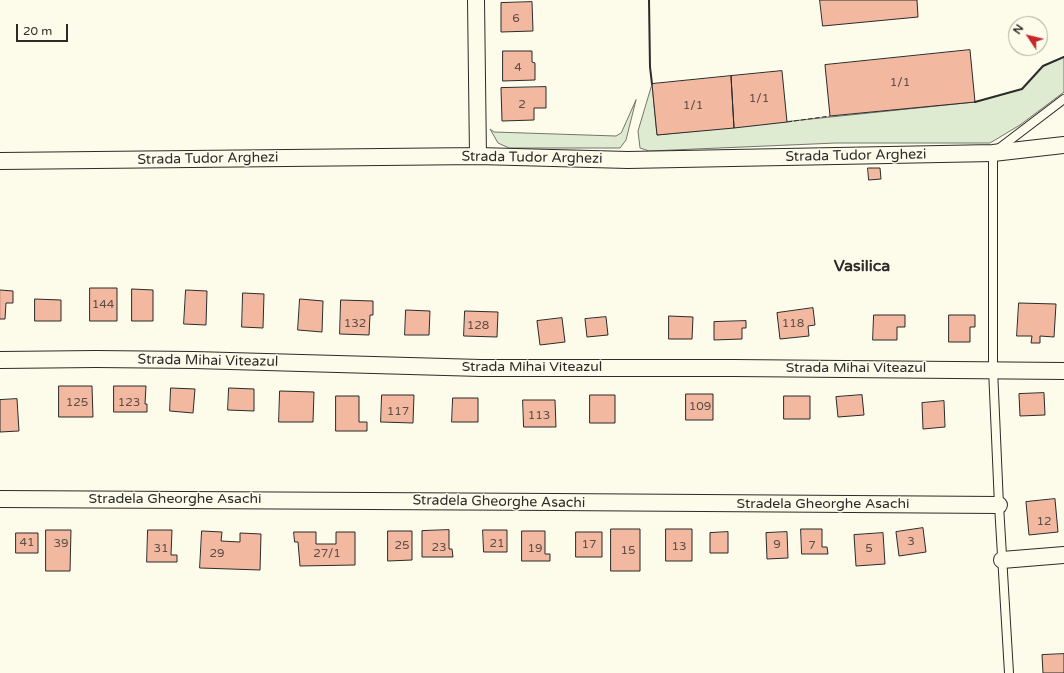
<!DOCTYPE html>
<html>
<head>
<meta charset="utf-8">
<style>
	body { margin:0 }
	#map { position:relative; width:1064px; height:673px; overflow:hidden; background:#fdfbea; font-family:"Varela Round",sans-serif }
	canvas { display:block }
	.north { position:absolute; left:1008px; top:16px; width:40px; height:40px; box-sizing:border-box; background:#fdfbea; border:1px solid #a9a89e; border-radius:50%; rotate:305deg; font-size:11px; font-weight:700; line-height:16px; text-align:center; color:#2b2b2b }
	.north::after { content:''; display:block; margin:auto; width:14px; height:18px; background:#c62828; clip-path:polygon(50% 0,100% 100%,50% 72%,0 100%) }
	.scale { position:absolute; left:16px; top:24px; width:52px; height:18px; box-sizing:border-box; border:2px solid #2b2b2b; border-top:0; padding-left:5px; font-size:12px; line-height:14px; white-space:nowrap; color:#2b2b2b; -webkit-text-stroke:3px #fdfbea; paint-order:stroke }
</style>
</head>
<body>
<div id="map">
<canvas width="1064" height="673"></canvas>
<div class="north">N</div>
<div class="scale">20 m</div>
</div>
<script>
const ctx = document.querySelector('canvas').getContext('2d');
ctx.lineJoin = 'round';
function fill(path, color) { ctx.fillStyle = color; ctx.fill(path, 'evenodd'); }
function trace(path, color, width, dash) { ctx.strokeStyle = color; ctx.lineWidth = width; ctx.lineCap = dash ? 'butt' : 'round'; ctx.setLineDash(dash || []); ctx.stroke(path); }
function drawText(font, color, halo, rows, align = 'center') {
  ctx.font = font + ' "Varela Round",sans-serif'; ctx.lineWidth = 3; ctx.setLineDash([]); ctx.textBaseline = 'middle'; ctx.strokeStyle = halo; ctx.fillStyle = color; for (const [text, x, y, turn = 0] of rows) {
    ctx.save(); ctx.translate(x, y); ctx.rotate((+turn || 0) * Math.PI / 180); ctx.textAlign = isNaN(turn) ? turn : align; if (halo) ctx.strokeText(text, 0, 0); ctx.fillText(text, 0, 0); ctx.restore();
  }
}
const green = new Path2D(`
	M1064 57V92L1020 125 990 143H836L649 151 640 148 638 131 652 84 657 135 975 102 1022 89 1043 66Z
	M636 100 626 140 620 148H509L498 143 490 129 494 132 616 136 621 133Z`);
const building = new Path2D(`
	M820 0H917L918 17 823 26Z
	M532 2 533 31 501 32V3Z
	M970 50 975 102 830 116 825 65Z
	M503 51H532V62L535 63V80L503 81Z
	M782 71 787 122 734 128 731 76Z
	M731 76 734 128 657 135 652 84Z
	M546 87V108H534V120L502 121 501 88Z
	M868 168H880L881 179 869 180Z
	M90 288H117V321H90Z
	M132 289 153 290V321H132Z
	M0 290 13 291V303H6L5 319H0Z
	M186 290 207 291 206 325 184 324Z
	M243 293 264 294 263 328 242 327Z
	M35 299 61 300V321H35Z
	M300 299 323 301 322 332 298 330Z
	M341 300 373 301V315H370L369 335 340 334Z
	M1019 303 1056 304 1054 337 1040 336V343H1031L1032 336H1017Z
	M813 308 815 325 808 326 809 336 780 339 777 313Z
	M406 310 430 311 429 335H405Z
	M465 311 498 312 497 337 464 336Z
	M874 315H905V327H897V340H873Z
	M949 315H975V327H970V342H949Z
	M669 316 693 317 692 339H669Z
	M606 317 608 335 587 337 585 319Z
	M562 318 565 342 540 345 537 321Z
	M746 321V328H742V339L714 340V322Z
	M59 386H92L93 417H59Z
	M114 386H146L145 404H147V412H114Z
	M171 388 195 389 193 413 170 411Z
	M229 388 254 389V411L228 410Z
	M280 391 314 392 313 422H279Z
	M1044 393 1045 415 1020 416 1019 394Z
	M686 394H713V420H686Z
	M382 395H414L413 423 381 422Z
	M590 395H615V423H590Z
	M862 395 864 415 838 417 836 397Z
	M336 396H359V422H367V431H336Z
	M784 396H810V419H784Z
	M453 398H478V422H452Z
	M17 399 19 431 0 432V400Z
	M523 400H555L556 427H524Z
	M944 401 945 427 923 429 922 403Z
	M1055 499 1058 532 1029 535 1026 502Z
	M923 528 926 552 899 556 896 532Z
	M611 529H640V571H611Z
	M666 529H692V561H666Z
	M801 529H822V547H827L828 554H802Z
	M46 530H71L70 571H46Z
	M148 530H172L171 555H177V562H147Z
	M449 530V549H452L453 557H422V531Z
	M483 530H507V552H484Z
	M202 531 222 532 221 541 240 542V533L261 534 260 570 200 568Z
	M388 531H412V560L388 561Z
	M522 531H545V554H550V561H522Z
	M294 532H316V544H336V532H355V565L300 566 298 542H295Z
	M576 532H602V557H576Z
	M728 532V553H710V533Z
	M787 532 788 558 767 559 766 533Z
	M16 533H38V553H16Z
	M883 533 885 564 856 566 854 535Z
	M1064 654V673H1043L1042 655Z`);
const service = new Path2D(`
	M1009 673 999 505 993 369V153L1064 99`);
const minor = new Path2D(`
	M476 0 478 156
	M0 161 478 156 628 160 993 153 1064 145
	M0 360 96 359 194 360 481 368H734L1064 371
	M0 499C333 499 666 504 999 505
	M1002 560 1064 555`);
const fence = new Path2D(`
	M787 122 830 116`);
const wall = new Path2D(`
	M649 0 650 67 652 84
	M975 102 1022 89 1043 66 1064 57`);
const numberNames = [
	["6",516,19],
	["4",518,68],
	["1/1",900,83],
	["1/1",759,99],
	["2",522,105],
	["1/1",693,106],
	["144",103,305],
	["132",355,324],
	["118",793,324],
	["128",478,326],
	["125",77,403],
	["123",129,403],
	["109",700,407],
	["117",398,412],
	["113",539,416],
	["12",1044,522],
	["3",911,542],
	["41",27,543],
	["39",61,544],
	["21",497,544],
	["17",589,545],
	["9",777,545],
	["25",402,546],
	["7",812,546],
	["13",679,547],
	["23",439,548],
	["31",161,549],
	["19",535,549],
	["5",869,549],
	["15",628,551],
	["29",217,554],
	["27/1",327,554]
];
const streetNames = [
	["Strada Tudor Arghezi",856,156,-1],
	["Strada Tudor Arghezi",532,158,1],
	["Strada Tudor Arghezi",208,159,-1],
	["Strada Mihai Viteazul",208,361,1],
	["Strada Mihai Viteazul",532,367],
	["Strada Mihai Viteazul",856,368],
	["Stradela Gheorghe Asachi",175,499],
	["Stradela Gheorghe Asachi",499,502,1],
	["Stradela Gheorghe Asachi",823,504]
];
const quarterNames = [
	["Vasilica",862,267]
];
fill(green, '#deebd1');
trace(green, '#74746e', 1);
fill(building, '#f2b8a0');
trace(building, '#2b2b2b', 1);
trace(service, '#2b2b2b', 10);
trace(minor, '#2b2b2b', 18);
trace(service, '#fdfbea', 8);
trace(minor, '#fdfbea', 16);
trace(fence, '#2b2b2b', 1, [5, 2]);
trace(wall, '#2b2b2b', 2);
drawText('12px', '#5d4e48', null, numberNames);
drawText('14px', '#2b2b2b', '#fdfbea', streetNames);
drawText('bold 16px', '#2b2b2b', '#fdfbea', quarterNames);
</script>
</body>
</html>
